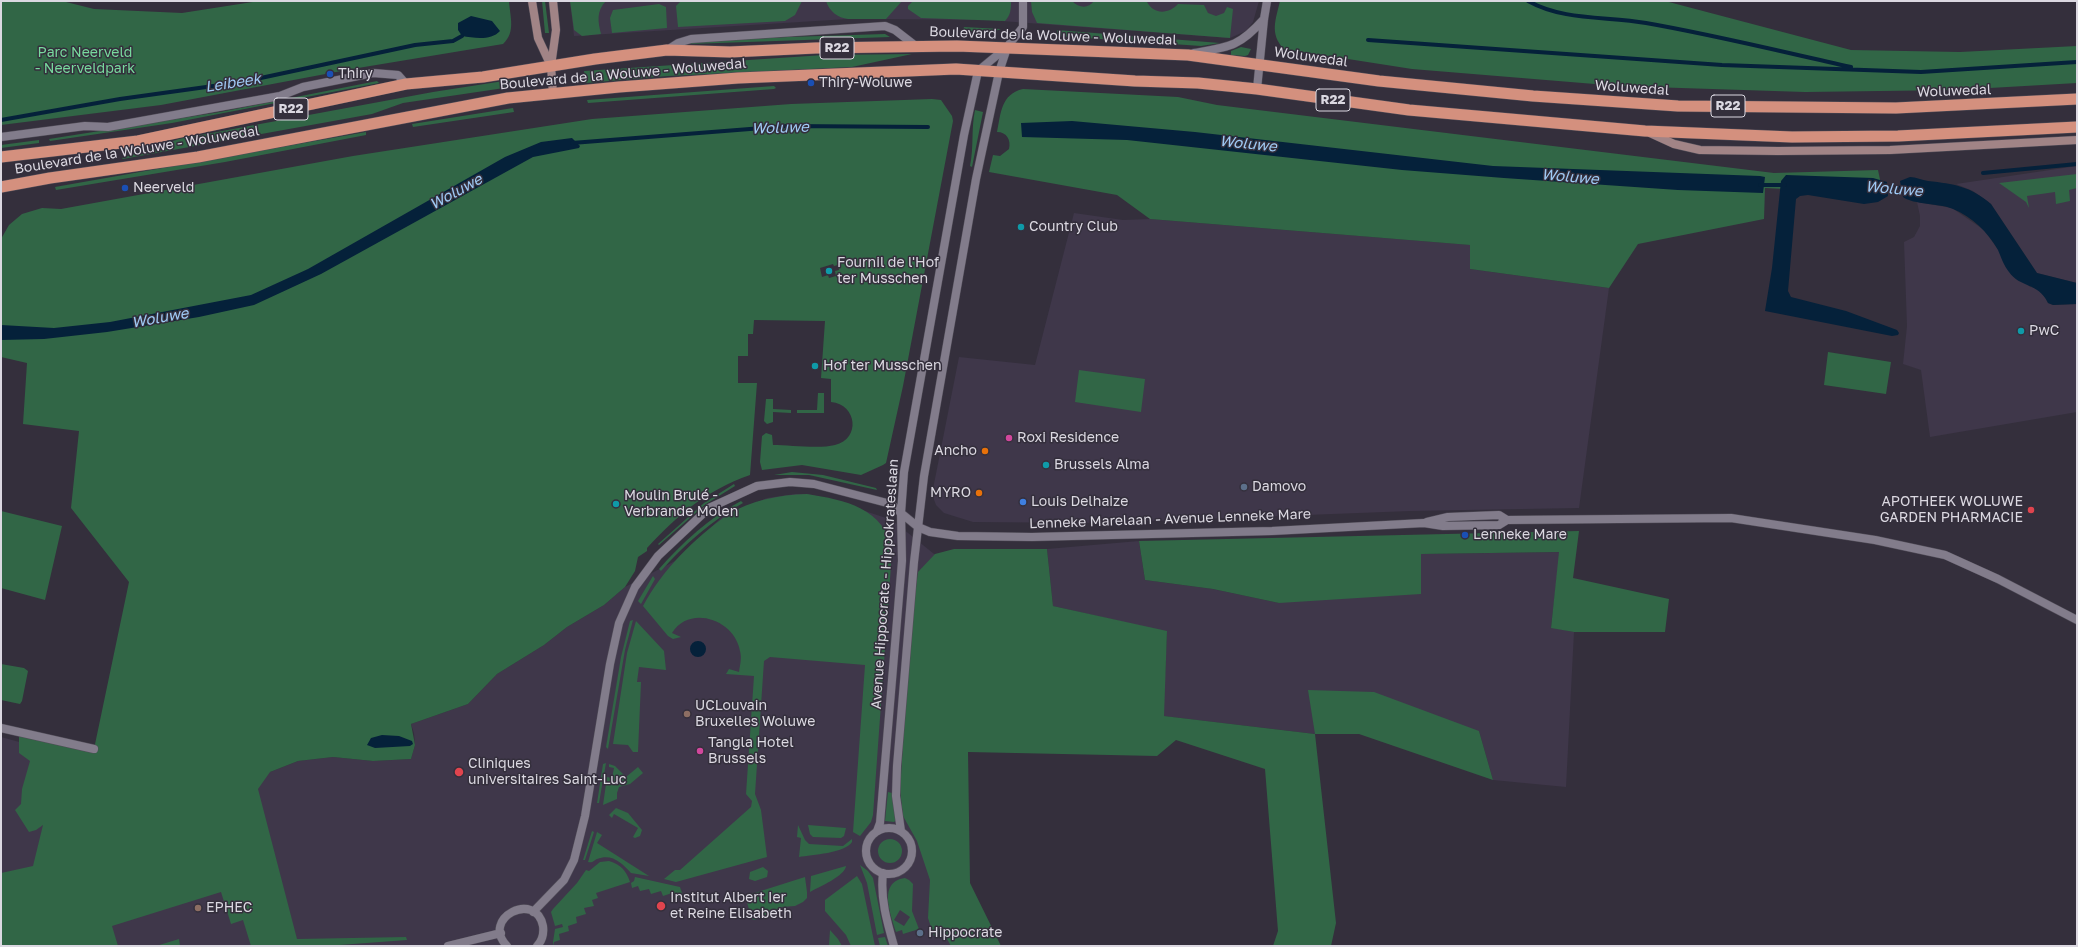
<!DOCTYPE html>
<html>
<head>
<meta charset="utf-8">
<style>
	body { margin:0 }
	#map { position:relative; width:2078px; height:947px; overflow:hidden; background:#342f3c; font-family:"Golos Text",sans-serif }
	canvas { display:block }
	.frame { position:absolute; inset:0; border:2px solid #dbd8e1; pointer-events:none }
</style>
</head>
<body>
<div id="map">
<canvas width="2078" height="947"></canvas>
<div class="frame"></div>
</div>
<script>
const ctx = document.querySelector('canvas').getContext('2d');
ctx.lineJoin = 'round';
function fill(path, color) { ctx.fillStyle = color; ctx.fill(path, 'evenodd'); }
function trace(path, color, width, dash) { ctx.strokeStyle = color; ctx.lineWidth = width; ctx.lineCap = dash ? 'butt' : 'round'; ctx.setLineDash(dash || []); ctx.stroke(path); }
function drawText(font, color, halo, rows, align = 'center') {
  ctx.font = font + ' "Golos Text",sans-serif'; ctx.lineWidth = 3; ctx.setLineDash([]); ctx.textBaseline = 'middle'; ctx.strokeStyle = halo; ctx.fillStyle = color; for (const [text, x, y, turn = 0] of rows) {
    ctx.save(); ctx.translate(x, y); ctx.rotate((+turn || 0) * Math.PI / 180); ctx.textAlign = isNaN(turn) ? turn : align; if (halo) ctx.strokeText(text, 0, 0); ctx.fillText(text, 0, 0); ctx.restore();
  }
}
const built = new Path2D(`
	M570 1H1259L1253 22 1246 31 1230 38 988 20 886 19H848L574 36Z
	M2077 166V283L2037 273 1991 204 1973 191 1956 184Z
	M1917 202 1952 208 1984 230 1997 248 2030 287 2037 288 2044 293 2048 303 2053 305 2077 304V412L1930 437 1921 370 1903 364 1907 326 1904 242 1914 237 1920 226V216Z
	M1074 213 1123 220 1150 219 1471 245 1470 269 1609 288 1579 508 1410 511 1098 523 973 522 944 513 936 505 932 494 959 357 1035 365Z
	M795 494H807L826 498 892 520 939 558 936 795 992 946H1V737L56 752 270 772 298 761 333 757 373 761 411 759 415 745 414 733 411 724 468 704 497 674 544 645 567 627 604 605 625 587 675 561 722 517 767 498Z
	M1139 541 1145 580 1213 589 1279 603 1421 554 1560 552 1551 627 1574 632 1566 787 1493 780 1479 731 1315 734 1163 716 1167 632 1053 606 1047 549Z`);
const green = new Path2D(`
	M1 1H62L94 9 182 13 259 1H509C510 17 516 32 503 44L352 69 161 105 1 125Z
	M542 1H545L549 33H545Z
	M570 1H606C596 11 598 22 601 34L582 36 574 30Z
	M691 1H802L795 15 785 21 678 27 676 6 680 2Z
	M826 1H902L886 19H848C838 18 829 11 826 1Z
	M913 1H1011C1011 8 1011 15 1005 21L921 18 908 9V6Z
	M1031 1H1072C1079 8 1088 9 1094 1L1147 2C1154 15 1169 14 1178 4L1204 5 1208 13 1216 16 1224 13 1227 7 1233 9 1230 38 1037 23 1032 12Z
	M1280 1H1665L1851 50 1960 52 2077 46V83L1955 90 1805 92 1619 86 1412 69 1284 49C1269 34 1276 19 1280 1Z
	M659 4 666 7 667 28 612 33 610 18 613 10Z
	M964 27 1001 29 993 32 963 31Z
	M1057 30 1220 43 1201 46 1057 36Z
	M885 34 890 37 690 44 691 42 788 37Z
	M1241 47 1251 49 1248 55 1245 56 1231 55V51Z
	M912 54 852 67 668 76 586 83 584 71 824 55Z
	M510 80 511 87 403 103 372 114 123 159 122 158 179 139 433 92Z
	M377 81 379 83 172 123 50 141 49 139 220 112Z
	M774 86 776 88 774 89 588 103 587 100Z
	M1023 89 1178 97 1217 105 1774 173 1878 170 1883 194 1765 188 1764 219 1638 244 1609 288 1470 269V245L1150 219 1117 195 989 172 993 155 1000 156 1009 149C1011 140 1007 132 997 132 1001 113 1001 94 1023 89Z
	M932 99 941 100 952 116 953 121 903 386 886 463 883 465 861 475 802 465 762 470 760 462 762 436 766 433 772 435 773 445C789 445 820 449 835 445 861 439 857 404 831 402V379L821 378 825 321 754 320 753 334H748V356H738V383H757L750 475C705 491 679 514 647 548V551L638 557 635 571 625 587 604 605 567 627 544 645 497 674 468 704 411 724 415 745 411 759 373 761 333 757 298 761 270 772 258 789 297 939 406 937 407 940 326 946H251L243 920 231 924 221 892 112 926 118 946H1V873L33 866 43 825 36 830 29 832 15 810 21 804 22 789 30 761 19 753V736L94 749 129 582 71 508 79 431 23 424 27 363 1 357V239L9 225 22 214 42 208 61 209 353 156 592 119 791 104ZM833 264 834 266 838 265 839 270 835 271 836 276 829 278 828 275 822 277 820 268Z
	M513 108 514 112 413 127 412 124Z
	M975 110 983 112 972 167 970 166C974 147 971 129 975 110Z
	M366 132V135L225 162 56 190 55 187Z
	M39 140V143L1 148V145Z
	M2077 174V188L2069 190 2070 201 2056 204 2055 192 2027 196 2029 208 2026 202 1999 183Z
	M1828 352 1891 362 1886 394 1824 385Z
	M1079 370 1145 379 1141 412 1075 402Z
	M818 393H824V413H797V410H817Z
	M766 399H773V409L791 410V413L773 412V422L767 424 764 421Z
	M792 472 823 475 876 488 877 490 809 475H774Z
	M734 484 735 486 706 504 659 545 658 544 704 503Z
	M807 494C845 500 885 508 892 551L873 815 871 822 860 836 853 832 865 665 770 657 764 661 755 794 761 810 767 857 676 882 664 879 675 870H680L751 807 752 801 746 794 754 676 726 674 729 669 739 672C740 665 742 658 740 651 735 620 690 604 672 633L681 637 673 639 668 636 643 606C663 569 693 540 727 515 752 500 778 495 807 494Z
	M741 501 743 503C712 520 684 545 661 571L659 569C682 543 710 517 741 501Z
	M1 511 62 526 45 600 1 588Z
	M1579 531 1573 578 1669 599 1665 632H1574L1551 628 1559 552 1421 554V594L1279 603 1213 589 1145 580 1139 541Z
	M954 549H1047L1053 606 1167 631 1164 716 1315 734 1308 690 1374 692 1479 731 1493 780 1359 734H1315L1336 923 1331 946H1273L1278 931 1265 769 1176 740 1157 756 968 752 970 883 1001 946H951L943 932 934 936 928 918 930 880 917 841 903 816 900 790 910 634 918 572 935 554Z
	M653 576 655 579 641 604 638 601Z
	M633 620 625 650 608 749 606 747 621 657 630 621Z
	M636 621 664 651 666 670 639 667 637 682H641L638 752H633L628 745 613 744 627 653Z
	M1 664 24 668 28 671 22 701 20 704 1 700Z
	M606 763 599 803H597L603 764Z
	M609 764 615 766 626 777 638 767 643 773 630 784 619 787 617 793V799L603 805 607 777 612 778 614 768 609 767Z
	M888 792 892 793 896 820 894 822 885 821Z
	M616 808 628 813 642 830 640 836 635 838 633 837 638 828 614 814 612 818 609 815Z
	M798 825 805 840 809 844 843 846 852 839V842C845 853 812 855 799 857L801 838 797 837Z
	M808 825 846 828 844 836 841 838 813 837 810 834Z
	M592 831 594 832 585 860H583Z
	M597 832 602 835 597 843 649 876 631 873C622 863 612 853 597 859 593 861 593 863 588 862Z
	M878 851a12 12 0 1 1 24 0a12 12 0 1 1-24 0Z
	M609 861C621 865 626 870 630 882L596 893 598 898 592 900 594 906 584 908 586 914 576 917 577 923 568 926 569 931 559 934 560 940 554 942V946L553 942 555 929 563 927 562 924 555 926 551 912 553 909 577 883 586 870 589 871 600 862Z
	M860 865 868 871 873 878 884 933 877 935 867 883Z
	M846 866C845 876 819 887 810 892L811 876Z
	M763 867 768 871 767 877 755 881 749 879 750 872Z
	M857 876 862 884 875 946H851L846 935 825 911V900Z
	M635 877 680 887 683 896 674 899 672 893 663 896 661 891 651 894 649 889 640 891 638 886 632 888 631 883 634 881Z
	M805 877 807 892V898L803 902 795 906 782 907 755 920 752 919 745 896Z
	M905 878 909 880 913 884 912 911 919 929 903 934 902 930 896 932C891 915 877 882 905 878ZM900 910 910 917 904 926 894 920Z
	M830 930 838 939 842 946H829Z
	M885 937 888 946H880L878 938Z
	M179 939 180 946H156Z`);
const water = new Path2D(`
	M471 16 492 21 500 31C491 41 474 38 462 36L458 30V23Z
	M1072 121 1195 132 1493 166 1760 176 1765 177 1763 193 1678 190 1504 178 1402 170 1127 140 1022 137 1021 123Z
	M572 138 580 146 579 148 533 157 321 274 254 305 199 317 107 332 44 339 1 340V325L54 328 110 322 251 295 308 269 505 157 541 142Z
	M1786 175 1873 178 1887 182 1888 196 1878 202 1864 204 1808 195 1800 196 1796 199 1788 291 1791 297 1846 311 1897 330 1899 333 1898 335 1892 336 1765 311 1772 268 1781 181Z
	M1910 177C1916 177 1922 180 1928 181 1954 184 1970 186 1991 204L2037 273 2077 283V304L2053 305 2048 303C2038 282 2020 288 2009 272 2004 266 2001 257 1998 250 1988 232 1972 217 1953 209 1939 203 1914 205 1903 197L1900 181Z
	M690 649a8 8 0 1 1 16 0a8 8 0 1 1-16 0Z
	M382 735 399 736 412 741 413 744 410 746 375 748 367 745 371 738Z`);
const stream = new Path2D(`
	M1528 1C1564 21 1606 16 1646 23 1715 35 1783 52 1851 67
	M1368 40 1722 65 1921 72 2077 62
	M1 120 120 99 242 82 415 45 453 41 462 36
	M572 143 788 126 928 127
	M1983 173 2077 164
	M1760 185H1785
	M1882 187 1905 188`);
const minor = new Path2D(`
	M1007 47 1023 27V1
	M667 50 678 43 691 39 885 26 895 30 917 47
	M1194 53C1229 47 1239 47 1264 19
	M1257 89 1264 19 1267 1
	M1 137 85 126 108 127 280 96 303 87 373 73 398 75 406 84
	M1427 522 1448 517 1499 515 1507 520
	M918 527 930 532 958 536 1032 537 1272 531 1424 523 1443 526 1499 525 1507 520 1731 518 1875 540 1945 555 1998 579 2077 620
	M1 728 94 749
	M533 912 564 880 574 860 585 816 610 664 619 623 635 587 658 556 709 508 757 486 790 482 814 484 891 504 901 513
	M448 946 501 933
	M507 946C480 918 536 890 543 926 544 934 542 941 537 946`);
const tertiary = new Path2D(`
	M901 513 918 527
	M866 851a23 23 0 1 1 46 0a23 23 0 1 1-46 0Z
	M877 831 880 823 902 561 901 513 904 472 964 135 978 71 1007 47
	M901 831 896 796 897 766 914 562 924 476 976 179 999 72 1007 48
	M883 873C880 898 887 922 894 946`);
const secondary = new Path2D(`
	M532 1 538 38 551 66
	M553 1 556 30 551 66 553 94
	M1650 133 1674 144 1700 150 1778 151 1890 150 2077 140`);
const trunk = new Path2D(`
	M1 157 138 141 406 84 483 77 595 59 667 50 730 52 816 48 957 46 1188 55 1379 81 1533 96 1678 106 1896 108 2077 99
	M1 187 50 178 198 157 508 98 619 87 738 78 956 69 1135 81 1198 83 1257 89 1409 110 1645 131 1792 137 1898 136 2077 127`);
const markers = [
	[330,74,4,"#1a4fb4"],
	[811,83,4,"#1a4fb4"],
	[125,188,4,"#1a4fb4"],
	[1021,227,4,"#0f9aa8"],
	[829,271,4,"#0f9aa8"],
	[2021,331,4,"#0f9aa8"],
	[815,366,4,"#0f9aa8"],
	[1009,438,4,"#d1479c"],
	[985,451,4,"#e8710a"],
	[1046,465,4,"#0f9aa8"],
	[1244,487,4,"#5c6f8a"],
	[979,493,4,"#e8710a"],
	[1023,502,4,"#3f7fe0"],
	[616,504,4,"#0f9aa8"],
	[2031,510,4,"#e0444e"],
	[1465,535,4,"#1a4fb4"],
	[687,714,4,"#8d6e63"],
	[700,751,4,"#d1479c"],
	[459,772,5,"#e0444e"],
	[661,906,5,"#e0444e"],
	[198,908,4,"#8d6e63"],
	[920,933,4,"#5c6f8a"]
];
const shields = [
	[837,48,34],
	[1333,100,34],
	[1728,106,34],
	[291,109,34]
];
const shieldNames = [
	["R22",837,48],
	["R22",1333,100],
	["R22",1728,106],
	["R22",291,109]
];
const streetNames = [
	["Boulevard de la Woluwe - Woluwedal",1053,36,2],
	["Woluwedal",1311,57,8],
	["Boulevard de la Woluwe - Woluwedal",623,74,-5],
	["Woluwedal",1632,88,4],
	["Woluwedal",1954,91,-2],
	["Boulevard de la Woluwe - Woluwedal",137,150,-9],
	["Lenneke Marelaan - Avenue Lenneke Mare",1170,519,-2],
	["Avenue Hippocrate - Hippokrateslaan",885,584,-86]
];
const parkNames = [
	["Parc Neerveld",85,53],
	["- Neerveldpark",85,69]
];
const poiNames = [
	["Thiry",338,74],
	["Thiry-Woluwe",819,83],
	["Neerveld",133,188],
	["Country Club",1029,227],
	["Fournil de l'Hof",837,263],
	["ter Musschen",837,279],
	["PwC",2029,331],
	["Hof ter Musschen",823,366],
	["Roxi Residence",1017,438],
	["Ancho",977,451,"right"],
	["Brussels Alma",1054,465],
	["Damovo",1252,487],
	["MYRO",971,493,"right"],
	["Moulin Brulé -",624,496],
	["Verbrande Molen",624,512],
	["Louis Delhaize",1031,502],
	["APOTHEEK WOLUWE",2023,502,"right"],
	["GARDEN PHARMACIE",2023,518,"right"],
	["Lenneke Mare",1473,535],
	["UCLouvain",695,706],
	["Bruxelles Woluwe",695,722],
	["Tangla Hotel",708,743],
	["Brussels",708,759],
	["Cliniques",468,764],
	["universitaires Saint-Luc",468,780],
	["Institut Albert Ier",670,898],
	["et Reine Elisabeth",670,914],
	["EPHEC",206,908],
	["Hippocrate",928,933]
];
const waterNames = [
	["Leibeek",233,83,-9],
	["Woluwe",780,128,-2],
	["Woluwe",1248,144,6],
	["Woluwe",1570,177,5],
	["Woluwe",1894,189,5],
	["Woluwe",456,192,-29],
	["Woluwe",160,318,-10]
];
fill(built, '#3f374a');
fill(green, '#316646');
fill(water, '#05213a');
trace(stream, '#05213a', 4);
trace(minor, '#514d58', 9);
trace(tertiary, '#514d58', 9);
trace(secondary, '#514d58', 9);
trace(trunk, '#514d58', 12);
trace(minor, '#827c8b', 8);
trace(tertiary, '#827c8b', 8);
trace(secondary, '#a18486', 8);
trace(trunk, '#d4907e', 11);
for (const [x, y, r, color] of markers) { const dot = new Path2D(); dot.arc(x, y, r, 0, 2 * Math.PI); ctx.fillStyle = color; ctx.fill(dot); trace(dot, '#342f3c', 1.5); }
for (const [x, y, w] of shields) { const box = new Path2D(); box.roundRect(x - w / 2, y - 11, w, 22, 3); ctx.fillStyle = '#342f3c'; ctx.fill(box); trace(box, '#dbd8e1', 1); }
drawText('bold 13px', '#dbd8e1', null, shieldNames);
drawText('14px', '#dbd8e1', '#342f3c', streetNames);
drawText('14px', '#78da9e', '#342f3c', parkNames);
drawText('14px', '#dbd8e1', '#342f3c', poiNames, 'left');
drawText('italic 15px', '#9fcaf5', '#342f3c', waterNames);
</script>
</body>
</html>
